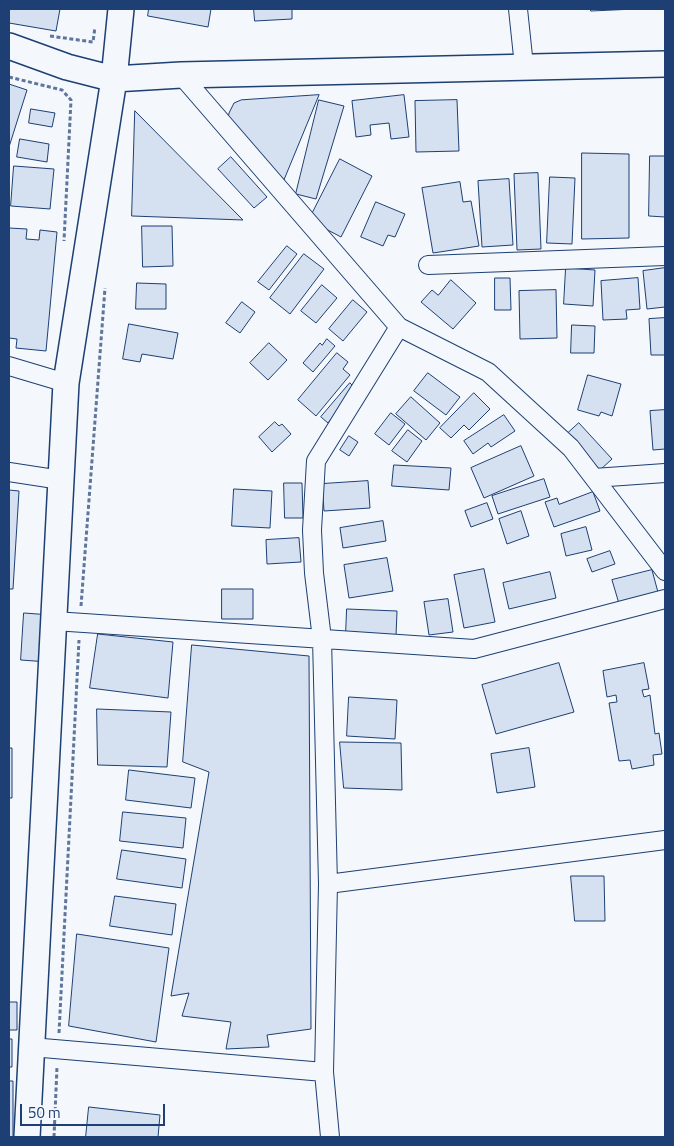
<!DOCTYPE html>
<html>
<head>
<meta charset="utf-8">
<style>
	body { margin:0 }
	#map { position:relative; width:674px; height:1146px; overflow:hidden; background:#f4f7fb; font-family:"Titillium Web",sans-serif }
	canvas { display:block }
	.frame { position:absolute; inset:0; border:10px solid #1d3f73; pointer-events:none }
	.scale { position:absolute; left:20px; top:1104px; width:145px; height:22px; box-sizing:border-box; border:2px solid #1d3f73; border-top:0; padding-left:6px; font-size:15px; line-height:18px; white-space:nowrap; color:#1d3f73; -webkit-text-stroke:4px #f4f7fb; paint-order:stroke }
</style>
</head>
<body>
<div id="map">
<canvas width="674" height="1146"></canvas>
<div class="frame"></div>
<div class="scale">50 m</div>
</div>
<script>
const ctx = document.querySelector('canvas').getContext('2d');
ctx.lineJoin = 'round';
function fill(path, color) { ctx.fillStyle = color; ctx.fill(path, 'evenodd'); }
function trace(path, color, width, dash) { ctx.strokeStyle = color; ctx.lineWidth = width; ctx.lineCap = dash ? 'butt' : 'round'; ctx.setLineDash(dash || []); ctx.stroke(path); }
const building = new Path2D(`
	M9 9H60L56 31 9 23Z
	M149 9H211L208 27 148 16Z
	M254 9H292V19L255 21Z
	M591 9H635L591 11Z
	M9 84 27 90 9 147Z
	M319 95 281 187 228 119 229 113 234 103 241 100Z
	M404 95 409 137 391 139 389 123 370 125 371 135 356 137 352 101Z
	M319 100 344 106 316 199 296 194Z
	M457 100 459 151 416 152 415 101Z
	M31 109 55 113 52 127 29 123Z
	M135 111 243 220 132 216Z
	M20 139 49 144 47 162 17 157Z
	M582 153 629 154V238L582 239Z
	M650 156H665V217L649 216Z
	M231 157 267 197 254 208 218 169Z
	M340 159 372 176 341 237 309 220Z
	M14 166 54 169 50 209 11 206Z
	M538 173 541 249 517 250 514 174Z
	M550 177 575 178 572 244 547 243Z
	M509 179 513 245 482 247 478 181Z
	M460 182 463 202 471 201 479 246 433 253 422 188Z
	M376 202 405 214 395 237 388 235 383 246 361 237Z
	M142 226H172L173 266 143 267Z
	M9 228 27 229 26 239 39 240 40 230 57 232 46 351 16 348 17 339 9 338Z
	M287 246 297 254 269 290 258 282Z
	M304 254 324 269 290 314 270 298Z
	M566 268 595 270 593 306 564 304Z
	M665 268V307L647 309 643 271Z
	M495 278H510L511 310H495Z
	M638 278 640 309 626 310 627 319 603 320 601 281Z
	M451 280 476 303 453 329 421 302 432 290 438 295Z
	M137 283 166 284V309H136Z
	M322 285 337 298 316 323 301 311Z
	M556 290 557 338 520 339 519 291Z
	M353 300 367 312 343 341 329 329Z
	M242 302 255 312 240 333 226 323Z
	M665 318V355H651L649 319Z
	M129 324 178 333 173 359 142 354 140 362 123 359Z
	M572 325 595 326 594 353H571Z
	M327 339 335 346 313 372 303 363 320 343 322 345Z
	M269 343 287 360 268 380 250 363Z
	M337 353 348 362 343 369 350 375 316 416 298 400Z
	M428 373 460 397 446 415 414 391Z
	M588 375 621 384 612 416 601 412 599 416 578 410Z
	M350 383 356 389 328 423 321 417Z
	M474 393 490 409 469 430 464 425 451 438 440 428Z
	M411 397 440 423 426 440 396 414Z
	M665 410V449L653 450 650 411Z
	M391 413 405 424 389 445 375 434Z
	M504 415 515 431 491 447 488 443 473 454 464 441Z
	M275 422 279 426 282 424 291 434 272 452 259 437Z
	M579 423 612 459 600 470 567 434Z
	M408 430 422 441 407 462 392 451Z
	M349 436 358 442 349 456 340 450Z
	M521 446 534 476 484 498 471 468Z
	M394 465 451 468 449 490 392 486Z
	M544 479 550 497 498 514 492 496Z
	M368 481 370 508 324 511 322 484Z
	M284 483H302L303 518H285Z
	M234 489 272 491 270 528 232 526Z
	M9 490 19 491 13 589H9Z
	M593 492 600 511 554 527 545 502 557 498 559 504Z
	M487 503 493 519 471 527 465 511Z
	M521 511 529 536 507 544 499 519Z
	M383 521 386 541 343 548 340 528Z
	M586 527 592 550 566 556 561 534Z
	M299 538 301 562 267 564 266 540Z
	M610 551 615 564 592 572 587 559Z
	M387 558 393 591 349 598 344 565Z
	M484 569 495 622 464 628 454 575Z
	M652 570 659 596 620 607 612 580Z
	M550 572 556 598 509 609 503 583Z
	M222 589H253V619H222Z
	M448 599 453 632 429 635 424 602Z
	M347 609 397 611 396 636 346 634Z
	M24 613 51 615 48 662 21 660Z
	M98 634 173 642 168 698 90 688Z
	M192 645 309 656 311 1029 267 1035 269 1047 226 1049 231 1022 182 1016 189 993 171 996 209 772 183 762Z
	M559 663 574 712 496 734 482 685Z
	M644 663 649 689 642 690 644 697 650 695 655 734 659 733 662 754 653 755 654 765 632 769 630 760 619 761 609 703 617 702 616 695 607 697 603 671Z
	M349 697 397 700 395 739 347 736Z
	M97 709 171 712 167 767 98 765Z
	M340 742 401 743 402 790 344 788Z
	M9 748H12V798H9Z
	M529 748 535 787 497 793 491 754Z
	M129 770 195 778 191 808 126 800Z
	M123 812 186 818 183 848 120 841Z
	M122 850 186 859 182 888 117 879Z
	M571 876H604L605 921H575Z
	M115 896 176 904 172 935 110 926Z
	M77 934 169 948 156 1042 69 1026Z
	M9 1002H17V1030H9Z
	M9 1039H12V1067H9Z
	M9 1081H13V1137H9Z
	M89 1107 160 1115 158 1137H86Z`);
const path = new Path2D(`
	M50 36 93 42 95 27
	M9 77 62 90 71 100 64 241
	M81 606 105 288
	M59 1033 79 640
	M54 1137 57 1067`);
const street = new Path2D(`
	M518 9 524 66
	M181 75 399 327 488 372 571 448 665 571
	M428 265 665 256
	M9 366 66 383
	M9 472 61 480
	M594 478 665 473
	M54 621 474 649 665 599
	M328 884 665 840
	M31 1047 324 1072 328 884 322 639 314 573 312 530 316 461 399 327
	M324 1072 330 1137`);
const secondary = new Path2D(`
	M9 46 67 67 114 79 181 75 665 64
	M27 1137 66 383 114 79 121 9`);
fill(building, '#d5e0f0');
trace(building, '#1d3f73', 1);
trace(street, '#1d3f73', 20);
trace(secondary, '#1d3f73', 28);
trace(path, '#5e769c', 3, [4, 2.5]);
trace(street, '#f4f7fb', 18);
trace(secondary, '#f4f7fb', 25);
</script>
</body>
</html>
